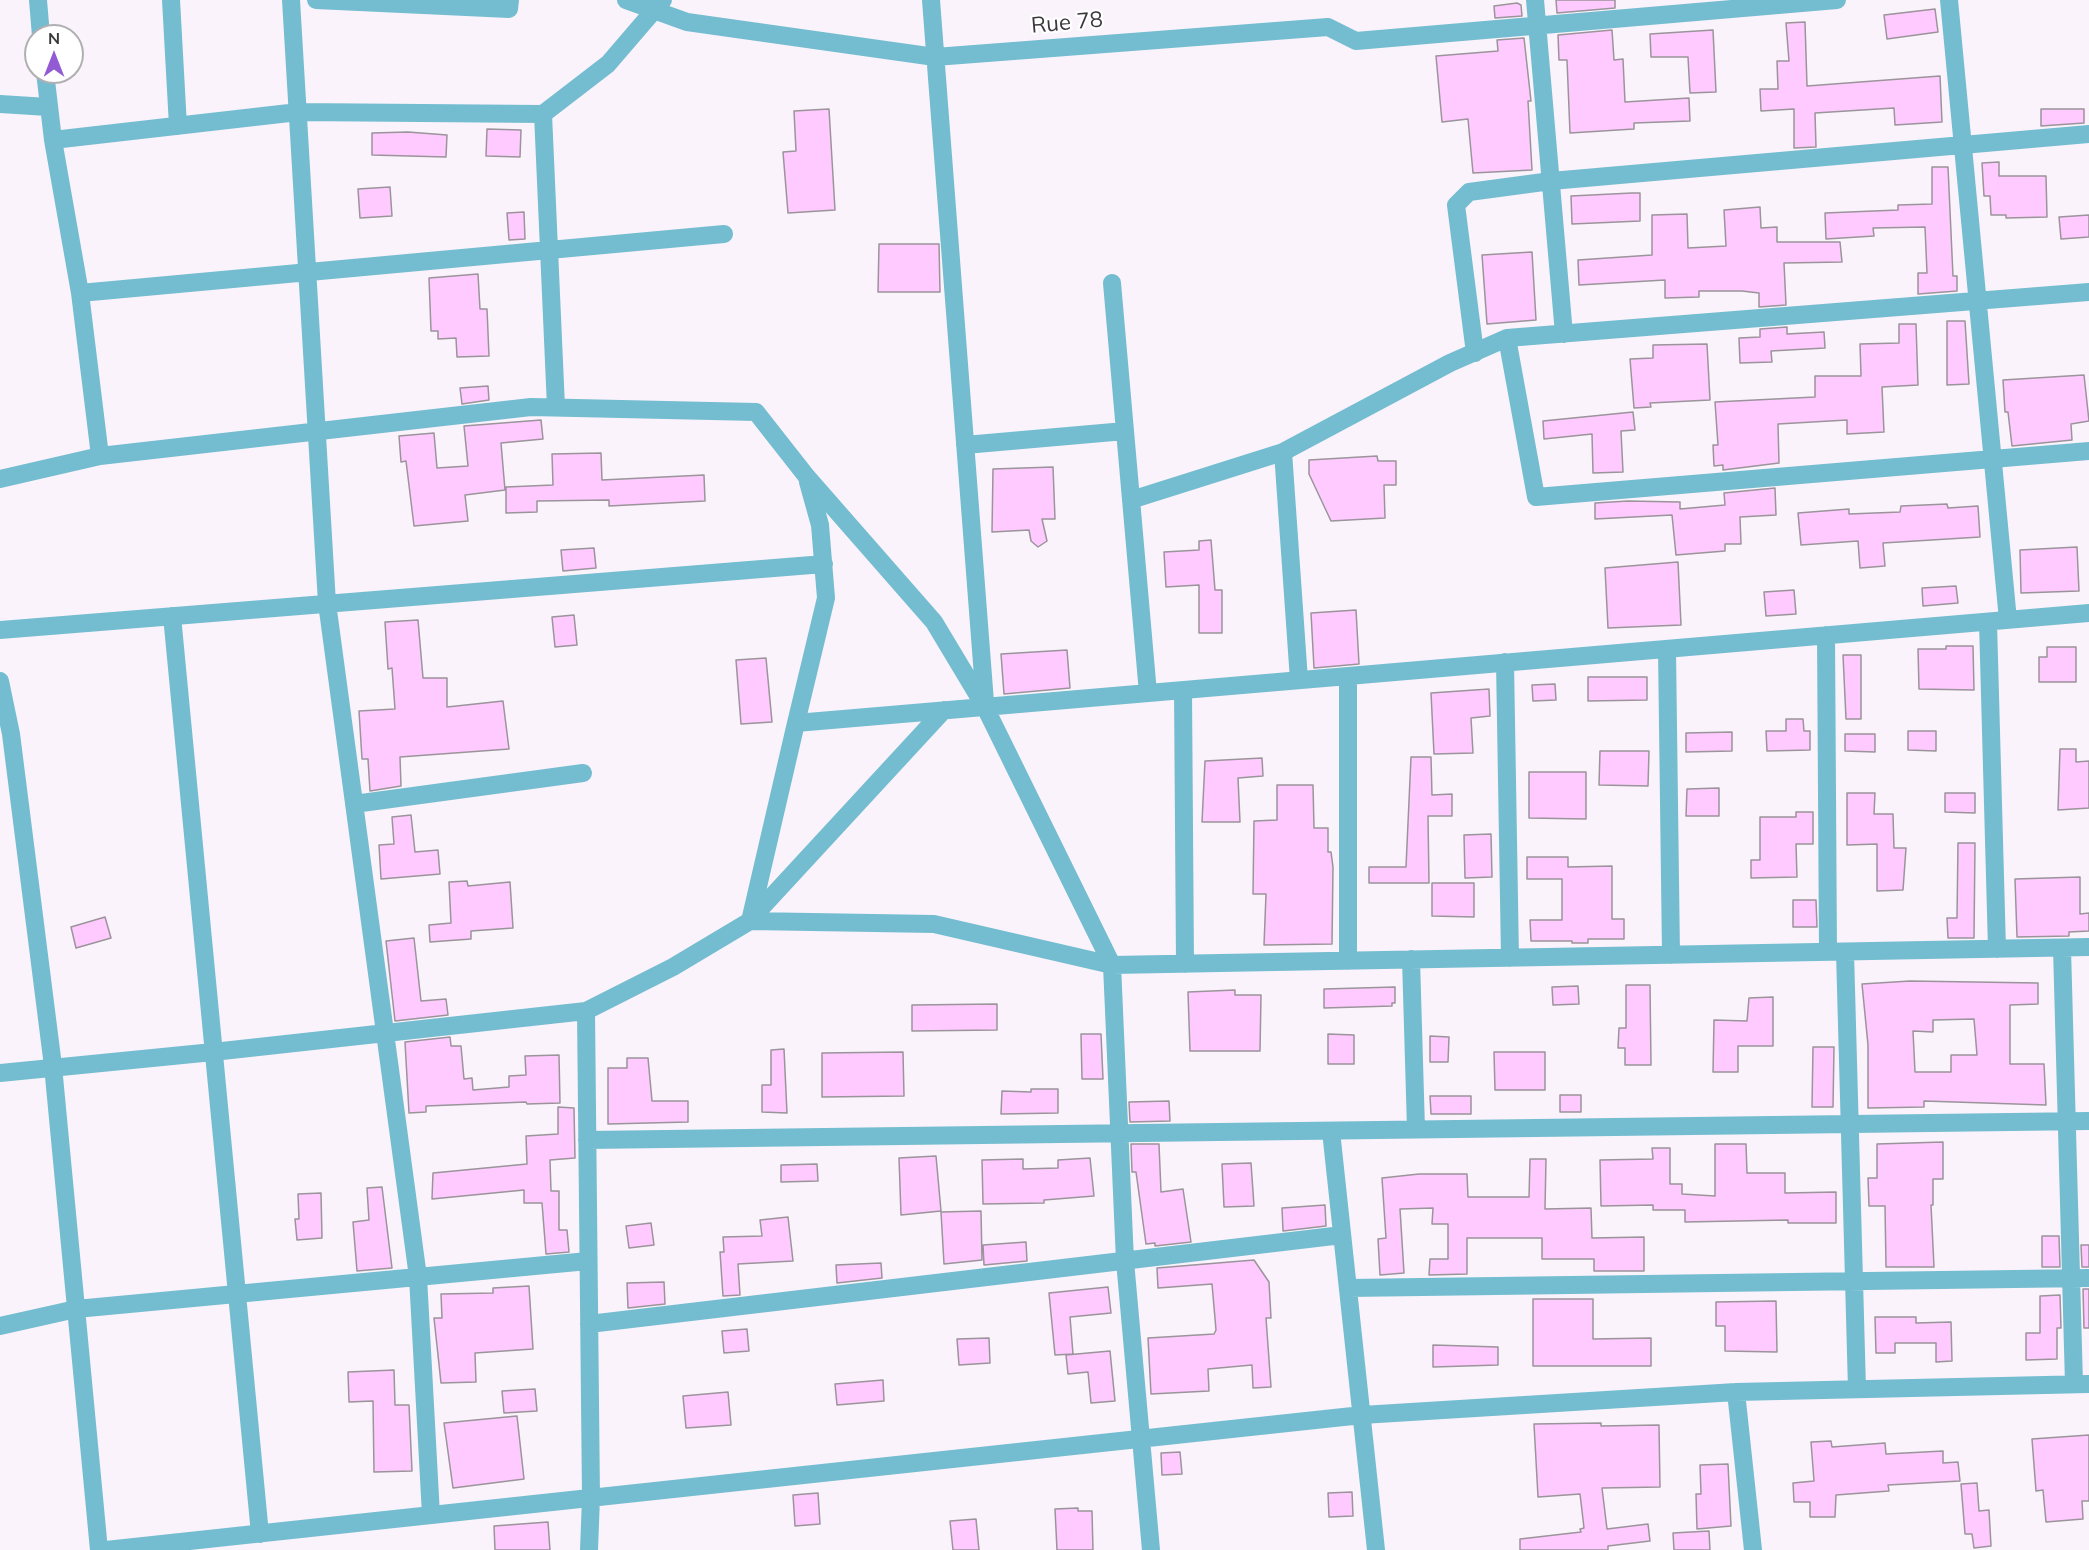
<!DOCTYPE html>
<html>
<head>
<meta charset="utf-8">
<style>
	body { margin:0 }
	#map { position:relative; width:2089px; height:1550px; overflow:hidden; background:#faf3fb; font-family:Mulish,sans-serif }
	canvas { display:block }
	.north { position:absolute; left:24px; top:24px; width:60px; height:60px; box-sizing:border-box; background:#fff; border:2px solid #b0afb1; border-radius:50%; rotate:0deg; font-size:16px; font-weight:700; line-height:24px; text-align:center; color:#3a383b }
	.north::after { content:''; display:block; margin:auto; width:21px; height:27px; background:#935bd3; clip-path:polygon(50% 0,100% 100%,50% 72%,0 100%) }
</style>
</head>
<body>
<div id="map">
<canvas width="2089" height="1550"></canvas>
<div class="north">N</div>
</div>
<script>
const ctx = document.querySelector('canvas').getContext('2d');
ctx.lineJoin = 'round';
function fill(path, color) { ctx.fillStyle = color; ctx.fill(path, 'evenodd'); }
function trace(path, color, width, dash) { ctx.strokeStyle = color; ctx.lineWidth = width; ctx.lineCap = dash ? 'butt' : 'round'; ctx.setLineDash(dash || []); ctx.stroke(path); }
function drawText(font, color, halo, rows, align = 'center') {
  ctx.font = font + ' Mulish,sans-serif'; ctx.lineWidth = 4.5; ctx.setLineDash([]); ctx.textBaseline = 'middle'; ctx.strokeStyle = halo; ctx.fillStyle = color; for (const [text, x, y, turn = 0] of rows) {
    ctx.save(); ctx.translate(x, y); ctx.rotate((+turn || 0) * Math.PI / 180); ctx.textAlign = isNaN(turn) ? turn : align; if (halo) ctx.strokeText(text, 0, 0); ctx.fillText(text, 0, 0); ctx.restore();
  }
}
const building = new Path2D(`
	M1556 0H1615V8L1557 13Z
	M1517 3 1521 5 1522 16 1495 18 1494 6Z
	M1935 9 1938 32 1887 39 1884 15Z
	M1805 22 1807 86 1940 76 1942 122 1895 125 1894 108 1815 113 1816 147 1794 148V109L1761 111 1760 89H1778L1777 61H1789L1786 23Z
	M1612 30 1614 60 1623 59 1625 102 1689 98 1690 121 1634 123V129L1570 133 1567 60H1559L1558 35Z
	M1713 30 1716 92 1690 93 1688 57H1651L1650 34Z
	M1524 38 1531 101H1528L1532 170 1473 173 1468 119 1442 122 1436 56 1498 51 1497 40Z
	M829 109 835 210 788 213 783 152 796 151 794 111Z
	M2041 109H2084V123L2041 126Z
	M487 129 521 130 520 157 486 156Z
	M408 132 447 135 446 157 372 155V133Z
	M1999 162V176H2046L2047 217 2006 218V215H1991L1990 196H1984L1982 163Z
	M1932 167H1948L1953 276H1957V291L1918 294V273H1927L1925 227 1873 228 1874 236 1826 239 1825 213 1898 210V205L1932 204Z
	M390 187 392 216 360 218 358 189Z
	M1632 193H1640V221L1572 224 1571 196Z
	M1760 207 1761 228 1777 227V242H1840L1842 262 1784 263 1786 305 1759 307V293L1742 291H1699V297L1665 298V280L1579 285 1578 260 1652 255V215L1687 214 1688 248 1726 246 1724 210Z
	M524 212 525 239 509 240 507 213Z
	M2089 215V237L2061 239 2059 217Z
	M879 244H939L940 292H878Z
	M1532 252 1536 320 1487 324 1482 255Z
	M478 274 480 309H487L489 356 457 357 456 338 438 339V331H431L429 278Z
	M1947 321H1965L1969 384 1947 385Z
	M1899 324H1916L1918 385 1882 387 1884 432 1847 434V420L1778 424 1779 463 1723 470V465L1714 466 1713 445H1718L1715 402 1815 397V376H1861L1860 344 1899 343Z
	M1787 327V334L1824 332 1825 348 1771 351 1772 362 1740 363 1739 338 1760 337V329Z
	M1707 344 1710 400 1650 403 1651 407 1634 408 1630 359 1653 358V345Z
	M2084 375 2089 421 2071 424 2072 440 2012 446 2008 412H2005L2003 380Z
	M488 386 489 400 462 404 460 388Z
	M1633 412 1635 430 1621 431 1623 472 1593 473 1592 434 1544 439 1543 421Z
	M541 420 543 439 501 443 505 490 465 495 468 521 414 526 406 461 401 462 399 436 434 433 437 468 468 466 464 426Z
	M601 453 602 480 704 475 705 501 609 506V500L537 501V512L506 513V487L553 485 552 454Z
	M1377 456 1378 461H1396V485H1384L1385 518 1331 521 1309 474V460Z
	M1053 467 1055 519H1042L1047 541 1038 547 1031 541 1029 530 992 532 993 469Z
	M1775 488 1776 515 1740 517 1741 544H1725V551L1676 555 1672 515 1595 519V503L1628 501 1680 502V509L1725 505 1724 493Z
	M1947 504 1948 508 1978 506 1980 537 1883 543 1885 566 1860 568 1858 541 1801 545 1798 513 1849 509V514L1900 512 1901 506Z
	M1211 540 1215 590H1222V633H1199V585L1166 587 1164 552 1199 550V541Z
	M2077 547 2079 591 2021 593 2020 550Z
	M594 548 596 568 563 571 561 550Z
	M1678 562 1681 625 1608 628 1605 568Z
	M1956 586 1958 603 1923 606 1922 588Z
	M1794 590 1796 614 1766 616 1764 592Z
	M1356 610 1359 664 1314 668 1311 613Z
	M574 615 577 645 555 647 552 617Z
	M418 620 423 678H447V707L503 701 509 749 400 757 401 786 370 791 368 759H362L359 711 395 709 392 668 388 669 385 622Z
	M1946 646H1973L1974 690 1919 689 1918 649H1946Z
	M2047 647H2076V682H2039V657H2047Z
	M1067 650 1070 688 1004 694 1001 654Z
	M1843 655H1861V719H1846Z
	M766 658 772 722 741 724 736 660Z
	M1588 677H1647V700L1588 701Z
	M1555 684 1556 700 1533 701 1532 685Z
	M1489 689 1490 716 1471 718 1473 753 1434 754 1431 693Z
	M1786 719H1803L1804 731H1810V750L1767 751 1766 731H1786Z
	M1908 731H1936V751L1908 750Z
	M1732 732V751L1686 752V733Z
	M1845 734H1875V752L1845 751Z
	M2060 749H2076V762L2089 761V808L2058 810Z
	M1600 751H1649L1648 786 1599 785Z
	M1411 757H1431L1432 795 1452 794V816H1428L1429 883H1369V867H1406Z
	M1262 758 1263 776 1238 778 1240 822H1202L1205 761Z
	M1529 772H1586V819L1529 818Z
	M1277 785H1313L1314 828H1328V852H1331L1333 867 1332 944 1264 945 1266 894H1253L1254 821 1277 820Z
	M1719 788V816H1686L1687 789Z
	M1847 793H1875L1874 814H1893L1894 848H1906L1903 890 1877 891V844L1847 845Z
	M1945 793H1975V813L1945 812Z
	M1796 812H1813V844H1796L1797 877 1751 878V860H1760V817H1796Z
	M411 815 415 852 438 850 440 874 381 879 379 845 394 844 392 817Z
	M1491 834 1492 877 1465 878 1464 835Z
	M1958 843H1975L1974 938H1948L1947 918H1957Z
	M1527 857H1568V867L1612 866V919H1624V939H1588V943H1572V941H1531L1530 920H1562V879H1527Z
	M2080 877V914L2089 913V931L2069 932V936L2017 937 2015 879Z
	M467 881 468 886 510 882 513 928 471 931V939L430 942 429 925 451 923 449 882Z
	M1432 883H1474V917L1432 916Z
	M1793 900H1816L1817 927H1793Z
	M105 917 111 938 76 948 71 927Z
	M414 938 421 1001 446 999 448 1015 395 1021 386 941Z
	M1910 981 2038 983V1004L2010 1005V1064H2044L2046 1105 1924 1101V1107L1868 1108V1045L1862 984ZM1974 1019 1977 1055H1951V1072H1915L1913 1031 1933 1032V1020Z
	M1626 985H1650L1651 1065H1625V1048H1618L1619 1028H1626Z
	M1578 986 1579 1004 1553 1005 1552 987Z
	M1395 987V1003H1392V1006L1324 1008V989Z
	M1235 990V995H1261L1260 1051H1190L1188 992Z
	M1773 997V1046H1738V1072H1713L1714 1020 1747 1021 1749 998Z
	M997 1004V1030L912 1031V1005Z
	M1081 1034H1101L1103 1079H1082Z
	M1328 1034 1354 1035V1064H1328Z
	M1430 1036 1449 1037 1448 1062H1430Z
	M450 1037 451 1046H461L464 1079 472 1078 473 1090 509 1087V1076L526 1075 525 1056 559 1055 560 1103 527 1104 526 1102 426 1106V1112L409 1113 405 1042Z
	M1813 1047H1834L1833 1107H1812Z
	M784 1049 787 1113 762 1112V1085H771V1050Z
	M903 1052 904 1096 822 1097V1053Z
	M1494 1052H1545V1090H1495Z
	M627 1058H648L652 1101H688V1122L608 1124V1068H627Z
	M1031 1089H1058V1113L1001 1114 1002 1091 1031 1092Z
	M1560 1095H1581V1112H1560Z
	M1430 1096H1471V1114H1431Z
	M1169 1101 1170 1121 1130 1122 1129 1102Z
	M558 1107 574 1108 575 1158 550 1160 551 1191H559V1230H567L569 1252 546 1254 542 1203H524V1190L432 1199 433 1173 527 1164 526 1136 558 1134Z
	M1943 1142V1179H1933V1205H1931L1934 1267H1886L1885 1206H1869L1868 1178H1877V1144Z
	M1131 1144H1159L1161 1192 1183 1189 1191 1242 1155 1246V1243L1146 1244 1136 1172H1132Z
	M1715 1144H1746L1747 1173H1785V1193L1836 1192V1223H1788V1220L1685 1222V1210H1653V1205L1601 1206 1600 1160 1653 1159 1652 1148H1670V1184H1682V1194L1715 1196Z
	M936 1156 941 1211 901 1215 899 1158Z
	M1090 1158 1094 1196 1044 1200V1203L983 1204 982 1160 1023 1159V1169L1058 1168V1160Z
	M1530 1159H1546L1545 1209 1591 1208 1592 1238 1644 1237V1271H1594V1259H1542V1238H1467V1274L1429 1275 1430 1259H1448V1224H1432L1433 1208 1400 1209 1404 1273 1380 1275 1378 1239 1386 1238 1382 1178 1419 1174H1467L1468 1197H1529Z
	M1251 1163 1254 1206 1224 1207 1222 1164Z
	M817 1164 818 1181 781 1182V1165Z
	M382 1187 392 1268 357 1271 353 1222 369 1220 367 1188Z
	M321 1193 322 1238 297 1240 295 1219H299L298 1194Z
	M1325 1205 1326 1226 1283 1231 1282 1208Z
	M981 1211 982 1260 944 1264 941 1212Z
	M788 1217 793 1261 738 1264 740 1295 723 1296 720 1252H724L723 1237 762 1236 760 1220Z
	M651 1223 654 1245 629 1248 626 1226Z
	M2042 1236H2059L2060 1267H2042Z
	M1026 1242 1027 1261 984 1265 983 1245Z
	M2081 1245H2089V1267H2082Z
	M1254 1260 1269 1282 1271 1318H1266L1271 1387 1253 1388 1252 1365 1208 1369 1209 1391 1151 1394 1148 1338 1214 1334 1216 1330 1212 1284 1158 1288 1157 1268Z
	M881 1263 882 1278 837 1283 836 1265Z
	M664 1282 665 1304 628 1308 627 1283Z
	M529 1286 533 1349 475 1353 476 1382 441 1383 434 1318H442L441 1294 493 1293V1288Z
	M1108 1287 1111 1313 1070 1317 1073 1354 1055 1355 1049 1293Z
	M2083 1289H2089V1328H2084Z
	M2060 1295 2061 1328H2057V1359L2026 1360V1333H2040V1296Z
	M1533 1299H1593V1339L1651 1338V1366H1533Z
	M1776 1301 1777 1352 1725 1351V1326H1716V1302Z
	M1875 1317H1916V1323L1951 1322 1952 1361 1936 1362V1343H1895V1353H1876Z
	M747 1329 749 1351 724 1353 722 1331Z
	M989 1338 990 1363 959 1365 957 1339Z
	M1433 1345 1498 1347V1365L1433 1367Z
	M1110 1351 1115 1401 1091 1403 1088 1372 1068 1374 1066 1355Z
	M394 1370 395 1405H409L412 1471 374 1472 373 1401 349 1402 348 1372Z
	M883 1380 884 1401 837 1405 835 1384Z
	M535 1389 537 1411 504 1413 502 1391Z
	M728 1392 731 1425 686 1428 683 1396Z
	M517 1416 524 1479 453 1488 444 1423Z
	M1601 1423V1426L1659 1425 1660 1487 1602 1488 1607 1529 1648 1524 1650 1541 1608 1546V1550H1520V1539L1581 1532 1580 1529 1584 1528 1580 1494 1538 1497 1534 1424Z
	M2089 1435V1501H2082L2083 1519 2046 1522 2043 1490 2036 1491 2032 1439Z
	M1831 1441 1832 1447 1885 1443 1886 1454 1943 1451V1463L1958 1462 1960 1481 1888 1485 1889 1491 1836 1495 1835 1517H1810V1502H1794L1793 1483 1814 1481 1811 1442Z
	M1180 1452 1182 1474 1162 1475 1161 1453Z
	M1728 1464 1731 1526 1697 1529 1696 1494H1701L1700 1465Z
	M1977 1483 1979 1511 1989 1510 1991 1546 1974 1548 1972 1534H1965L1961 1484Z
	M1352 1492 1353 1516 1329 1517 1328 1493Z
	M818 1493 820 1524 795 1526 793 1495Z
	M1078 1508V1511H1092L1093 1550H1057L1055 1509Z
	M976 1519 979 1550H953L950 1521Z
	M548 1522 550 1550H495L494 1526Z
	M1709 1531 1710 1550H1674L1673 1533Z`);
const street = new Path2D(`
	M38 0 41 36
	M171 0 178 126
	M291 0 327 603 418 1277 431 1515
	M316 0 509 9 510 0
	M626 0 687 22 935 57 1328 27 1356 41 1837 0
	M931 0 985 702
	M1535 0 1564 334
	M1949 0 2008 620
	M45 72 53 140 80 293 100 456
	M0 104 48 107
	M543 114 556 407
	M53 140 298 112 543 114 608 64 663 0
	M1112 283 1148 693
	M80 293 724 234
	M1507 338 1536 497 2089 451
	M1475 353 1456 205 1469 192 1551 181 2089 134
	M965 445 1125 431
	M1283 452 1299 680
	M0 479 100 456 531 407 756 412 807 477 934 622 985 707 1112 965 1125 1261 1151 1550
	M1131 500 1283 452 1450 363 1507 338 2089 292
	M172 616 260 1534
	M1988 622 1997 949
	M0 630 824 564
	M1826 635 1828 952
	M1667 649 1671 955
	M1505 662 1510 958
	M1348 676V961
	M0 681 11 734 53 1066 99 1550
	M1183 690 1185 964
	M796 723 826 598 820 525 808 482
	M354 804 583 773
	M751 919 944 710
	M750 921 796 723 2089 613
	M2062 948 2074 1384
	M1845 952 1857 1389
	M1411 959 1416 1129
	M586 1011 591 1498 589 1550
	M0 1073 213 1052 586 1011 673 967 750 921 934 924 1112 965 2089 947
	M1331 1131 1376 1550
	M587 1140 2089 1121
	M1348 1288 2089 1278
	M589 1324 1342 1235
	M0 1326 76 1309 588 1261
	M1736 1392 1753 1550
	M106 1550 1362 1415 1736 1392 2089 1384`);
const streetNames = [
	["Rue 78",1067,23,-5]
];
fill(building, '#ffcaff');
trace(building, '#9b949a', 1.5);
trace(street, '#74bdd0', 18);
drawText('22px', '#3a383b', '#fff', streetNames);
</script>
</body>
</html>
